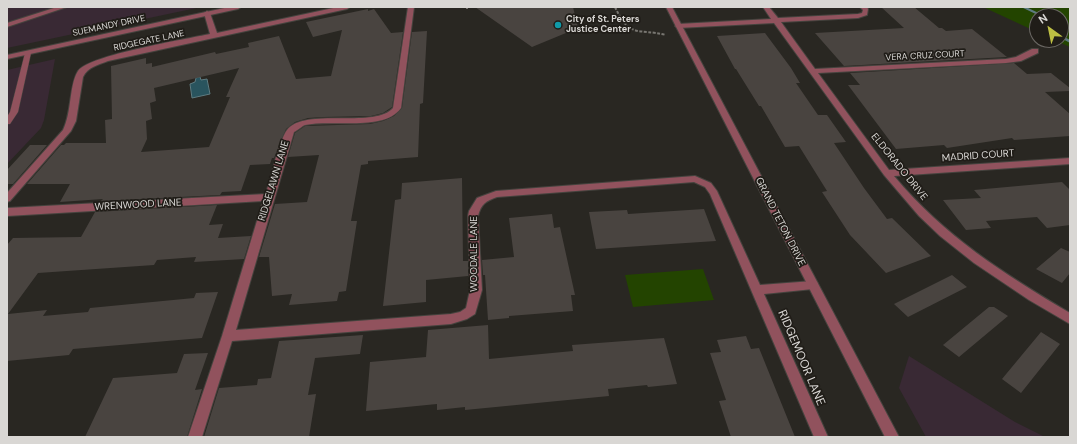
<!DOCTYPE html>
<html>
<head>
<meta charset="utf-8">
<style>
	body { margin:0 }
	#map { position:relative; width:1077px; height:444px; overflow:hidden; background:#292722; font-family:"DM Sans",sans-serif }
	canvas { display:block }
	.frame { position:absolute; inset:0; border:8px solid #d9d7d4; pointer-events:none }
	.north { position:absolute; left:1029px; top:8px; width:40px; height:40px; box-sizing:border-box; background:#201d18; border:1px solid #6a6763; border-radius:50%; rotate:327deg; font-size:11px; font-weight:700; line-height:16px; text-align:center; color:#d9d7d4 }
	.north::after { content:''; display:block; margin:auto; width:14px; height:18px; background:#bdbf43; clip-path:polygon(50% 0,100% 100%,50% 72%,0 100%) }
</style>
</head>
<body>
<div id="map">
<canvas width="1077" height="444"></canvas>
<div class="frame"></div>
<div class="north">N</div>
</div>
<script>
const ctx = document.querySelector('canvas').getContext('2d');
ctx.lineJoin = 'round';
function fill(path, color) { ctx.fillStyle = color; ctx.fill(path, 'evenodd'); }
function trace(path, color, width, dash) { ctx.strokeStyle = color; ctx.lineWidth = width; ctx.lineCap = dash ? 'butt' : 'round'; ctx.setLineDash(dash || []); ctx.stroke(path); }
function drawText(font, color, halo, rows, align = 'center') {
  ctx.font = font + ' "DM Sans",sans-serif'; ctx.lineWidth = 3.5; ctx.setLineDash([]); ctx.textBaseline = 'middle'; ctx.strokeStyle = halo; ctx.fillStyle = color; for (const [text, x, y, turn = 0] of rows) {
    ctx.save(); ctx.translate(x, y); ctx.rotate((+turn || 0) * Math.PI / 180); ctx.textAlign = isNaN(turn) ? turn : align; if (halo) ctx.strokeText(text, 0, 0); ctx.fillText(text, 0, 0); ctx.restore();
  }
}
const commercial = new Path2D(`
	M7 7H201L7 48Z
	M55 59 44 120 41 128 7 164V70Z
	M909 356 1015 422 1045 437H926L899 388Z`);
const green = new Path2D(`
	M983 7H1070V47L1054 40H1061V16H1037V32Z
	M703 269 714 300 633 307 625 275Z`);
const water = new Path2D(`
	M200 77 201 80 207 79 210 94 192 98 190 84 195 82 196 78Z`);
const stream = new Path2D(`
	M1021 7H1026L1045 16H1040Z
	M1061 35 1070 40V43L1061 38Z`);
const building = new Path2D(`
	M475 7H573L578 28 532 47Z
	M881 7H914L939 28H942L946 31 972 29 1007 57 844 66 815 33 904 28Z
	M368 9V11L374 9 391 33 403 32 392 107 383 113 371 116 323 117 308 118 295 122 286 129 274 158H272L270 164 250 165 241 191 222 192 220 195 101 201 103 199 60 202 70 184H27L61 145H64L66 143H106L105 120 112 119 111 66 146 58V64L152 63V67L215 52 216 54 249 47 248 43 279 36 296 79 331 76 342 30 313 37 306 22ZM239 68 226 97H230L209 147 141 152 147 139 146 121 152 119 150 103 156 101 154 88Z
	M427 31 423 103 420 104 418 157 368 161V164L361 165 351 221H357L346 291 339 292 337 301 289 305 292 294 272 296 269 257H259L275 204 307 202 319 155 288 157 295 133 305 126 370 124 383 121 394 116 402 108 412 32Z
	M765 33 791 68 800 83H796L818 115H827L846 142 834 143 864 188 887 219 892 218 931 256 886 273 850 235 822 192 827 191 799 146 785 147 761 106H759L736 69H735L717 36Z
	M1014 63 1027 74 1051 73 1070 88V91L1045 92 1070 114V136L1014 140 1012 138 947 148 944 145 896 149 848 85H860L850 73Z
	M30 145H47L13 184H7V170Z
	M462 178 463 261H468V276L426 280V302L383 306 395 200 401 199 402 183Z
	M1062 182 1070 190V225L1047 228 1037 217 986 221 991 228 966 230 943 200 981 198 974 190Z
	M217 205 209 225 223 224 218 238 251 236 244 259 194 262 196 257 157 260 154 265 38 273 8 314 47 310 43 316 88 312 90 308 194 298 196 293 218 292 202 338 73 349 69 355 7 361V245L13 238 81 237 95 212Z
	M704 209 716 241 596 249 589 212 627 210 628 214Z
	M552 214 554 228 560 227 575 295H571L573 311 509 316V318L488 320 485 275H483L482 260 514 257 509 218Z
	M1061 248 1070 252V273L1062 283 1036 269Z
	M952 275 967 287 908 317 894 304Z
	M989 307H994L1008 316 959 357 943 345Z
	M488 325 489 359 573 351 572 345 664 338 677 384 648 387 647 385 608 389 609 396 465 410V407L437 410V404L366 411 370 362 426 357 428 330Z
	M1041 332 1060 344 1021 393 1002 379Z
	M363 335 360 354 315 358 308 395 316 394 309 437H204L219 388 257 385 258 379 271 378 279 341Z
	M746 336 751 349 759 348 795 437H731L719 401 726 400 710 353 721 352 717 340Z
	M208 353 195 390 202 389 187 437H85L113 378 177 373 184 354Z`);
const path = new Path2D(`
	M467 7V9
	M615 7C630 39 638 28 666 35`);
const service = new Path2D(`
	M28 51 31 53 18 112 10 124H7V117L10 112 25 53Z`);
const minor = new Path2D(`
	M57 7H67L7 27V23Z
	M338 7H350L347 9 108 61C98 65 88 67 83 77L76 121 71 131 10 201 7 202V193L63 130C72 112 69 85 78 71 89 55 187 39 210 34L204 13 207 11 210 13 217 33Z
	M408 7H414L401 108C384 132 331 119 305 125 302 126 298 130 294 132L236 330 451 314 460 312 466 308 470 290 468 216 469 211 477 198 496 191 695 176 711 183 717 191 760 285 813 281 817 282 818 285 817 288 813 289 764 294 828 437H814L710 194 705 187 694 182 497 197C486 201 481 204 478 216L482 290 475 314 467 319 451 324 232 341 202 437H188L222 336 263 201 7 216V208L266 194C270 179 279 141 287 130 304 107 375 129 393 108Z
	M763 7H769L778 18 858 14 862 13 863 10 860 7H867L868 9 867 15 858 18 781 22 815 69 1006 59 1016 57 1032 49H1038V53L1021 61 1006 63 818 73 889 170 1070 158V164L894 176C944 236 1004 274 1070 313V324L1029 300 974 263 940 236 919 216 884 175 774 23 678 28 675 26 678 24 771 19Z`);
const tertiary = new Path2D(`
	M229 7H241L238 9 7 59V55Z
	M666 7H672L899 437H885Z`);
const markers = [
	[558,25,4,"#0f9aa8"]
];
const farPoinames = [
	["City of St. Peters",566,20],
	["Justice Center",566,30]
];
const farStreetnames = [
	["SUEMANDY DRIVE",109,26,-12],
	["RIDGEGATE LANE",149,41,-12],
	["VERA CRUZ COURT",925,56,-3]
];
const streetNames = [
	["MADRID COURT",978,156,-4],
	["ELDORADO DRIVE",899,167,51],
	["RIDGELAWN LANE",274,181,-73],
	["WRENWOOD LANE",138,205,-3],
	["GRAND TETON DRIVE",780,222,63],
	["WOODALE LANE",474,254,-90]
];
const nearStreetnames = [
	["RIDGEMOOR LANE",801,358,67]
];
fill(commercial, '#392934');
fill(green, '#234400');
fill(water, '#29545e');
trace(water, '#5e7b81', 1);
fill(stream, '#5e7b81');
fill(building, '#494440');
trace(service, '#45433e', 1);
trace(minor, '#45433e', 2);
trace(tertiary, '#45433e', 2);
trace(path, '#787671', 2, [3, 1.5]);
fill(service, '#91525d');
fill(minor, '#91525d');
fill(tertiary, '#91525d');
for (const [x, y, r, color] of markers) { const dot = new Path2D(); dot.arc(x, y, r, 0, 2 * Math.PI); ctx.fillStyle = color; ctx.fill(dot); trace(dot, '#201d18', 1.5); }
drawText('bold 9px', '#d9d7d4', '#201d18', farPoinames, 'left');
drawText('9px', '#d9d7d4', '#201d18', farStreetnames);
drawText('10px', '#d9d7d4', '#201d18', streetNames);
drawText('12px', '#d9d7d4', '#201d18', nearStreetnames);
</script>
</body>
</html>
